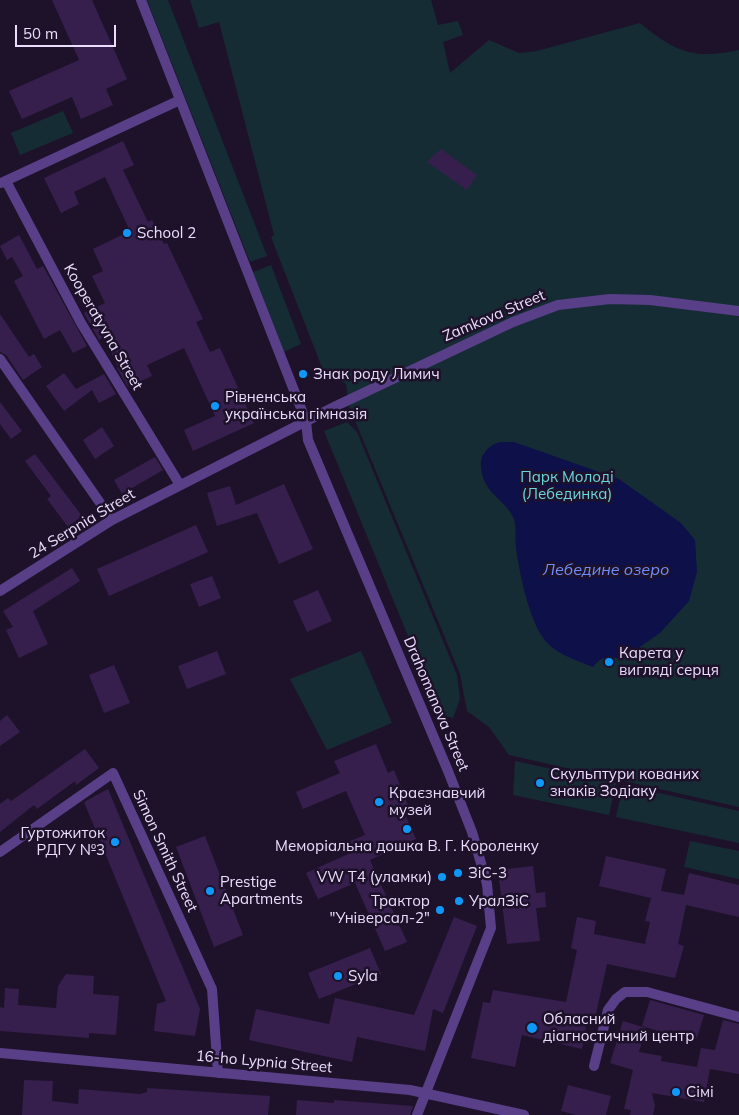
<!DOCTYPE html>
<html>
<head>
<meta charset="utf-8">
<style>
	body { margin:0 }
	#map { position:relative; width:739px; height:1115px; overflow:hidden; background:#1e122b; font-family:Mulish,sans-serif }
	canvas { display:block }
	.scale { position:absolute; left:15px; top:25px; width:101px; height:22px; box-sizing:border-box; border:2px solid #ebddfe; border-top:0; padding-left:6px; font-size:15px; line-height:18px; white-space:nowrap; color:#ebddfe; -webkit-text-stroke:4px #1e122b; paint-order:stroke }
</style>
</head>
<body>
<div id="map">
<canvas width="739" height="1115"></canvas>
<div class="scale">50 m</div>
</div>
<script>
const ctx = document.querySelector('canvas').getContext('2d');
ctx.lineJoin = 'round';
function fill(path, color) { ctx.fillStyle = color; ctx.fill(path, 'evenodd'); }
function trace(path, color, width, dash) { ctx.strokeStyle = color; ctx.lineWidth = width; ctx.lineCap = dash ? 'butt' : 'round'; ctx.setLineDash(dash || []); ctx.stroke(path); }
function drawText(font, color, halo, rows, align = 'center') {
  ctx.font = font + ' Mulish,sans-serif'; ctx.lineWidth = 5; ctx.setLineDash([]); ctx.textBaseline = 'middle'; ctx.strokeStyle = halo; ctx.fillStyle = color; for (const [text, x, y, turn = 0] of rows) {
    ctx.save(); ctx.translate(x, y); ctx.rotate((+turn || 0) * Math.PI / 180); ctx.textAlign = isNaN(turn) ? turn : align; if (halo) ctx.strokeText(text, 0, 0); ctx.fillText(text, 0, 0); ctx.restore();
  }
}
const green = new Path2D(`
	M147 0H168L267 256 250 262Z
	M190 0H431L438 25 458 21 463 35 443 42 450 73 489 40 519 53 537 51 640 23C675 52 694 60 739 50V807L509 755 489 727 467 711 460 674 349 406 346 384 323 370 271 237 274 235 219 22 199 28Z
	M63 111 73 133 20 155 11 133Z
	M271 265 301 344 284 352 253 272Z
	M347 422 357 432 457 675 460 699 453 718 440 714 324 431Z
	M361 651 392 723 327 750 290 679Z
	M515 761 616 783 609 815 513 795Z
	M623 785 739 811V843L616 817Z
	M690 841 739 851V879L684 867Z`);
const water = new Path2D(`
	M500 442H514L619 479 681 523 695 540 697 572 689 601 660 633 621 660C610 654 600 657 593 667 576 660 555 654 544 639 529 620 519 571 516 548 515 539 517 525 513 517 504 498 483 494 481 467 480 454 489 445 500 442Z`);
const building = new Path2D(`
	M52 0H92L127 79 106 89 113 105 81 119 72 97 22 119 9 91 79 60Z
	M123 141 134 165 123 170 148 222 152 220 164 244 167 243 203 319 196 322 210 352 220 348 254 423 193 451 184 430 215 416 184 348 147 365 152 376 128 387 117 368 118 367 104 337 99 340 84 313 105 303 92 276 103 271 93 249 130 231 105 177 74 192 79 204 61 213 44 178Z
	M441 149 477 175 467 190 427 162Z
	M19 235 37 269 43 266 87 346 73 353 60 330 44 339 14 281 23 276 12 257 7 260 0 246Z
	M0 314 29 357 34 354 42 367 23 380 6 355 0 352Z
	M64 373 76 389 104 374 116 394 99 403 92 390 64 411 46 386Z
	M0 402 22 431 11 439 0 424Z
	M102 427 114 446 95 459 83 440Z
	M35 454 82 516 68 527 47 499 51 496 25 461Z
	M155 457 163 470 122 494 114 480Z
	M284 484 313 549 279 564 257 513 217 526 207 493 230 486 236 505Z
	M196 525 208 552 109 596 97 569Z
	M72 568 80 581 33 611 48 644 19 658 6 630 13 627 3 611Z
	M212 576 221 598 199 607 190 584Z
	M318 590 332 621 307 632 293 601Z
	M217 651 226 674 187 689 178 666Z
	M114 665 130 703 104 713 89 675Z
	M7 715 20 732 0 746V721Z
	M376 744 388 773 394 770 410 810 404 812 416 839 370 860 407 942 385 951 355 883 318 899 306 873 355 851 350 841 365 835 346 791 303 809 296 792 340 773 334 761Z
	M85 749 99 768 76 785 75 781 37 809 34 805 0 832V804L8 798 11 801Z
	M108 789 200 1009 195 1036 154 1031 157 1004 166 1001 84 802Z
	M205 836 243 935 214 947 176 847Z
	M606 856 666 869 661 891 684 895 689 873 739 885V917L686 905 678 944 684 946 675 978 607 964 594 1023 587 1022 582 1049 522 1035 515 1067 471 1058 483 1002 490 1003 493 990 566 1002 577 950 571 948 577 917 596 921 594 934 645 944 650 922 645 921 651 898 599 886Z
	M533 866 536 893 545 892 546 907 536 908 540 941 507 944 498 870Z
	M454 917 477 926 443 1013 433 1009 425 1051 357 1037 352 1062 249 1040 256 1009 329 1024 335 998 414 1015Z
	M370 948 381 974 319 999 308 973Z
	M66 974 94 976 93 994 119 996 116 1035 89 1033V1038L0 1031V1007L4 1008 5 988 19 989 18 1005 56 1008 58 986Z
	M650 1000 704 1015 697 1038 669 1030 667 1034 642 1026Z
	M723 1020 739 1024V1074L710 1069 704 1102 652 1093 655 1106 653 1115H630L631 1110 624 1109 633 1070 610 1063 623 1021 646 1028 639 1052 662 1056 661 1061 697 1067 701 1048 715 1050Z
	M24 1080 53 1081 52 1101 78 1104 79 1089 140 1094 147 1092V1088L270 1096 268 1115H22Z
	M568 1085 611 1096 606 1115H576L561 1111Z
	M297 1100 334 1103V1100L413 1106 410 1115H296Z`);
const street = new Path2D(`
	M141 0 306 421 308 440 448 771 472 832 487 884 491 928 417 1115
	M6 181 81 323 180 485
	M1 183 180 100
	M0 359 112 520
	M0 591 112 520 336 406 513 322 558 305 610 299 650 300 739 311
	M0 852 113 773 212 989 218 1073
	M0 1053 410 1090 524 1115
	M594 1066 608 1010 616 999 625 992H647L739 1017`);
const markers = [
	[127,233,5,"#1098f8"],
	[303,374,5,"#1098f8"],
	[215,406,5,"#1098f8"],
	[609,662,5,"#1098f8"],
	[540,783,5,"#1098f8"],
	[379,802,5,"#1098f8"],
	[407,829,5,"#1098f8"],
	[115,842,5,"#1098f8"],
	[458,873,5,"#1098f8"],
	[442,877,5,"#1098f8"],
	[210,891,5,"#1098f8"],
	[459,901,5,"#1098f8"],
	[440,910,5,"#1098f8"],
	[338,976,5,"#1098f8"],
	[532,1028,6,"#1098f8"],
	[676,1092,5,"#1098f8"]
];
const poiNames = [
	["School 2",137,233],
	["Знак роду Лимич",313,374],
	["Рівненська",225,397],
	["українська гімназія",225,414],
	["Карета у",619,653],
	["вигляді серця",619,670],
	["Скульптури кованих",550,774],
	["знаків Зодіаку",550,791],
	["Краєзнавчий",389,793],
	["музей",389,810],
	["Гуртожиток",105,833,"right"],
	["РДГУ №3",105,850,"right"],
	["Меморіальна дошка В. Г. Короленку",407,846,"center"],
	["ЗіС-3",468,873],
	["VW T4 (уламки)",432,877,"right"],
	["Prestige",220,882],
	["Apartments",220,899],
	["Трактор",430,901,"right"],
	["\"Універсал-2\"",430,918,"right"],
	["УралЗіС",469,901],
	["Syla",348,976],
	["Обласний",543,1019],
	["діагностичний центр",543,1036],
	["Сімі",686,1092]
];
const streetNames = [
	["Zamkova Street",494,316,-23],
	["Kooperatyvna Street",103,327,60],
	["24 Serpnia Street",82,524,-31],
	["Drahomanova Street",436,704,67],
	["Simon Smith Street",165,851,65],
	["16-ho Lypnia Street",264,1062,5]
];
const parkNames = [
	["Парк Молоді",567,477],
	["(Лебединка)",567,494]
];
const waterNames = [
	["Лебедине озеро",606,570]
];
fill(green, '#152c35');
fill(water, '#0d1049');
fill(building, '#361f4c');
trace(street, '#593f88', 10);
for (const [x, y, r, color] of markers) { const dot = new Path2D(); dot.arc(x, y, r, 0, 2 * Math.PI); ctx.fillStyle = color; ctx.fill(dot); trace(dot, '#1e122b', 2); }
drawText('15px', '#ebddfe', '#1e122b', poiNames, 'left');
drawText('15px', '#ebddfe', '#1e122b', streetNames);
drawText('15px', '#6ad6de', '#1e122b', parkNames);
drawText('italic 16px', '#6f8efb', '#1e122b', waterNames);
</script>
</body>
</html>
